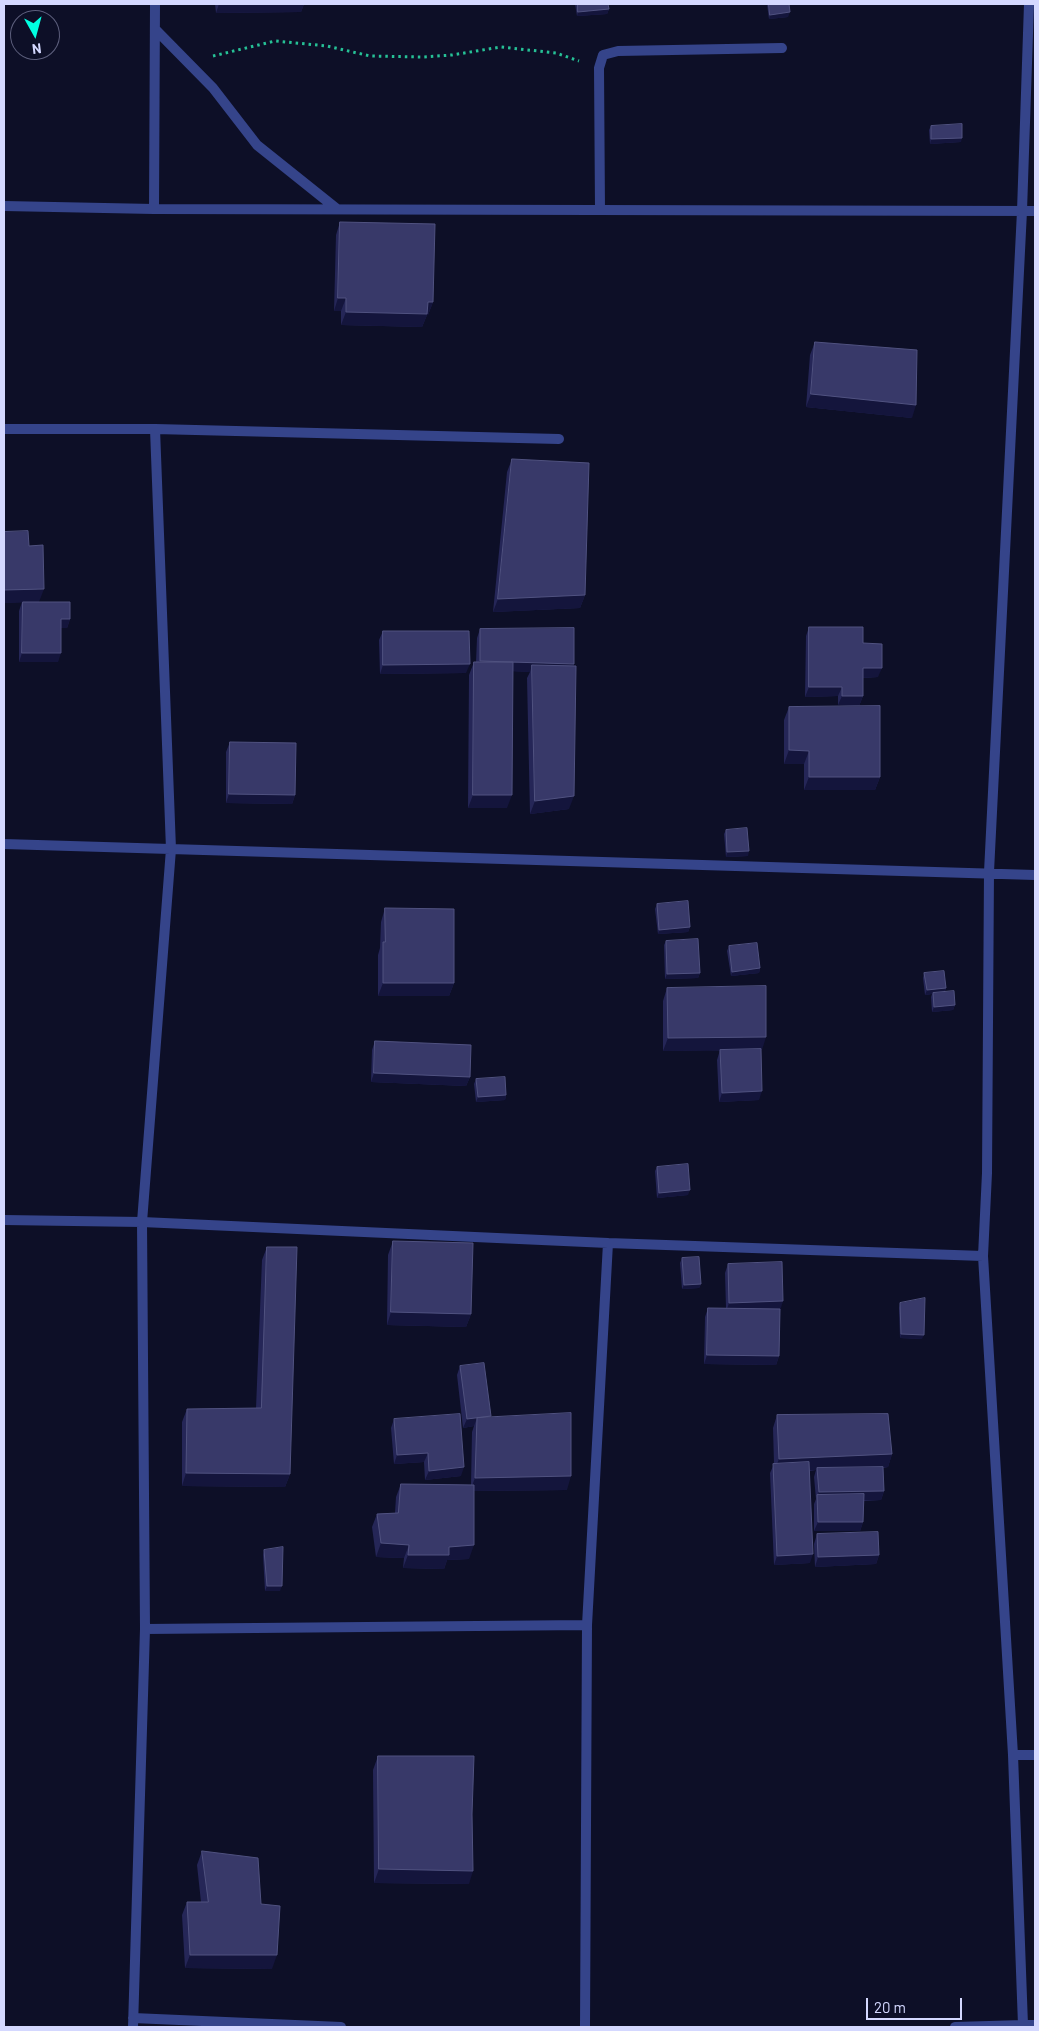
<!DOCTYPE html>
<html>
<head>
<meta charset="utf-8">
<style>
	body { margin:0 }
	#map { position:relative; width:1039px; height:2031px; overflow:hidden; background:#0d0f27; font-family:Barlow,sans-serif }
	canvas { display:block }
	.frame { position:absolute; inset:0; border:5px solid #d4d8ff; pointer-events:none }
	.north { position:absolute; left:10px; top:10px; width:50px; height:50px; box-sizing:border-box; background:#0d0f27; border:1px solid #5d5f7d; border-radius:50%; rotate:173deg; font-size:14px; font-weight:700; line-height:20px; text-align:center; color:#d4d8ff }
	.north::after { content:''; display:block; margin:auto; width:18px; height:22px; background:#00ffe1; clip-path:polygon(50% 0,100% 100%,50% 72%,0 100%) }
	.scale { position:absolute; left:866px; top:1998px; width:96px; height:22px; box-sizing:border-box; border:2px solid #d4d8ff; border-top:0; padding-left:6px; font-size:15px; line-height:18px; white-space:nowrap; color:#d4d8ff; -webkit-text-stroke:4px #0d0f27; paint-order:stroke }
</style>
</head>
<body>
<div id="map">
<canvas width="1039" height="2031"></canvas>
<div class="frame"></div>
<div class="north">N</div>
<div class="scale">20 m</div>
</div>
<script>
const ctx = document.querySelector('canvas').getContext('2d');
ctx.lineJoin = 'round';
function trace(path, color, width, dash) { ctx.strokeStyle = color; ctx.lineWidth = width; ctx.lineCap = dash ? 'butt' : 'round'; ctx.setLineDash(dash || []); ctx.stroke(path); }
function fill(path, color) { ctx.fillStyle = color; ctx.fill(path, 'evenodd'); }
const path = new Path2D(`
	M213 56 275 41 327 46 370 56 423 57 452 55 501 47 556 53 579 61`);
const minor = new Path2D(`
	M1029 4 1022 211 989 872 987 1173 983 1256 1013 1755 1023 2025H1035
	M155 29 213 88 257 145 337 209
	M4 206 154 209 1035 211
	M154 209 155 4
	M600 210 599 68 603 55 618 51 782 48
	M4 429H155L559 439
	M4 844 1035 875
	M4 1220 142 1222 608 1243 983 1256
	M145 1629 587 1625
	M1013 1755H1035
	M133 2018 341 2027
	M133 2027 145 1629 142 1222 171 849 155 429
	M585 2027 587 1625 608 1243
	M955 2027 1023 2025`);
const wall = new Path2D(`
	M215 4H304L301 12 216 13Z
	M575 4H608L609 9 607 14 577 16Z
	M767 4H789L788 17 769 19Z
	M931 126 961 142 930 144 929 130Z
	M340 222 433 302 428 315H427L422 327 341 325V311H334L336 235Z
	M815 342 912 418 806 407 810 355Z
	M512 459 585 595 580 608 493 612 507 472Z
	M4 532 29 546 39 602 70 619 67 628H61L58 662H19V611L22 602 4 603Z
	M809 627 863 643 878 677 863 678V696L859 706 838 705V696L805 697 806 636Z
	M480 629 574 666 569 809 530 814 527 678 530 672 513 671 507 808H468L469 675 474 662H476L477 638Z
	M383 631 466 673 380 674 379 640Z
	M789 707 880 777 875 790H804V764H784V720Z
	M230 742 295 795 292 804 226 803V752Z
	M726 830 748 856 726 857 724 834Z
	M657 904 690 927 688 932 658 934 655 909Z
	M385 908 454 983 449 996H378V955L380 948 381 922Z
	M666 941 700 973 698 978 665 979 664 945Z
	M729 946 760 968 759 973 731 976 727 951Z
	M924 973 946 988 945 991 955 1005 953 1010 932 1012 931 997 932 994 925 995 923 978Z
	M667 988 762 1050H761L759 1100 719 1102 717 1060 720 1050H723L663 1051V1001Z
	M375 1041 470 1077 466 1086 371 1082 372 1050Z
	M476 1079 506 1095 505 1100 476 1102 474 1084Z
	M657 1167 688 1195 657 1198 655 1171Z
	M393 1241 471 1314 466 1327 387 1325 388 1255Z
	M267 1247 290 1474 285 1487 182 1486V1422L187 1409 256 1408 262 1260Z
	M682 1258 701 1284 699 1288 682 1289 680 1263Z
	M728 1264 780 1309 779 1356 776 1365 704 1364 705 1317 708 1308H726L725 1273Z
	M900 1303 922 1339 900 1338 899 1308Z
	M460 1366 490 1418 567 1490 474 1491 469 1559 447 1560 444 1569 403 1568 404 1558 376 1557 372 1527 377 1514 395 1513 396 1497 401 1484 471 1485 472 1432 474 1426 463 1428 457 1375Z
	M777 1415 892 1454 888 1467 883 1468 884 1491 881 1500 864 1501 863 1522 860 1531H814V1504L816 1499 814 1477 816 1470 810 1471V1563L774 1565 770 1473 774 1464 773 1428Z
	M394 1419 461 1476 425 1480 424 1462 394 1464 391 1428Z
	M817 1534 879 1555 876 1564 815 1567 814 1544Z
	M264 1550 280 1591H265L263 1555Z
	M378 1756 469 1884 374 1883 373 1770Z
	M202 1851 261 1904 272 1969 185 1968 182 1915 187 1902H201L197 1865Z`);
const shadedWall = new Path2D(`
	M219 4H304L301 12 216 13Z
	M609 9 607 14 577 16 578 12Z
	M790 12 788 17 769 19 770 15Z
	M962 138 961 142 930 144 931 139Z
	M338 298H346L341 311H334Z
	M428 302H433L428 315H427L422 327 341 325 346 312Z
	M811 394 916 405 912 418 806 407Z
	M44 589 39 602 4 603V590Z
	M585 595 580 608 493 612 498 599Z
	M61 619H70L67 628H58Z
	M22 653H61L58 662H19Z
	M480 661 574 664 571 673 532 665 530 672 476 670Z
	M470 664 466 673 380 674 383 665Z
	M863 668H882L878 677 860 678Z
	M809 687H842L838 696 805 697Z
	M842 696H863L859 706 838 705Z
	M789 750 809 751 804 764H784Z
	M809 777H880L875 790H804Z
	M229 794 295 795 292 804 226 803Z
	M473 795H512L507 808H468Z
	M574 796 569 809 530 814 535 801Z
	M749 851 748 856 726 857 727 852Z
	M690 927 688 932 658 934 659 930Z
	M760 968 759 973 731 976 732 972Z
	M700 973 698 978 665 979 667 974Z
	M383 983H454L449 996H378Z
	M946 988 944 992 925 995 927 990Z
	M955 1005 953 1010 932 1012 934 1007Z
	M766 1037 762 1050 663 1051 668 1038Z
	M374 1073 470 1077 466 1086 371 1082Z
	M762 1091 759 1100 719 1102 722 1093Z
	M506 1095 505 1100 476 1102 478 1097Z
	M690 1190 688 1195 657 1198 659 1193Z
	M701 1284 699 1288 682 1289 684 1285Z
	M783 1301 780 1311 726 1312 729 1303Z
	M391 1312 471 1314 466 1327 387 1325Z
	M901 1334 924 1335 922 1339 900 1338Z
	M707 1355 779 1356 776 1365 704 1364Z
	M491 1416 488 1425 477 1418 474 1426 463 1428 467 1419Z
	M428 1453 424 1462 394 1464 397 1455Z
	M892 1454 888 1467 818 1470 817 1468 816 1470 774 1472 779 1459Z
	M464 1467 461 1476 425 1480 429 1471Z
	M186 1473 290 1474 285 1487 182 1486Z
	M571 1476 567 1490 470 1491 475 1478Z
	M884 1491 881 1500 817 1501V1498L819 1492Z
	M818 1522H863L860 1531H814Z
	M381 1543 409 1545 404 1558 376 1557Z
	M474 1545 469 1559 447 1560 444 1569 403 1568 408 1555 449 1547Z
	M813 1554 810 1563 774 1565 777 1556Z
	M879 1555 876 1564 815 1567 818 1557Z
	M267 1586H282L280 1591H265Z
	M379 1869 473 1871 469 1884 374 1883Z
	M190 1955H277L272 1969 185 1968Z`);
const building = new Path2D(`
	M578 4H608L609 9 578 12Z
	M769 4H789L790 12 770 15Z
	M962 124V138L931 139V126Z
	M340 222 435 224 433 302H428L427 314 346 312V298H338Z
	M815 342 917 350 916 405 811 394Z
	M512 459 589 463 585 595 498 599Z
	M28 531 29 546 43 545 44 589 4 590V532Z
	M23 602H70V619H61V653H22Z
	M809 627H863V643L882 644V668H863V696H842V687H809Z
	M574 628V664L480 661V629Z
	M383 631H469L470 664 383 665Z
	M474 662H513L512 795H473Z
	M532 665 576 666 574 796 535 801Z
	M880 706V777H809V751L789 750V707Z
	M230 742 296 743 295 795 229 794Z
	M747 828 749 851 727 852 726 830Z
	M688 901 690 927 659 930 657 904Z
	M385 908 454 909V983H383V942H385Z
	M698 939 700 973 667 974 666 941Z
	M757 943 760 968 732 972 729 946Z
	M944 971 946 988 927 990 924 973Z
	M766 986V1037L668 1038 667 988Z
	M954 991 955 1005 934 1007 933 993Z
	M375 1041 471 1045 470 1077 374 1073Z
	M761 1049 762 1091 722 1093 720 1050Z
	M505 1077 506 1095 478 1097 476 1079Z
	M688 1164 690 1190 659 1193 657 1167Z
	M393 1241 473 1243 471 1314 391 1312Z
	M267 1247H297L290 1474 186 1473 187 1409 261 1408Z
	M699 1257 701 1284 684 1285 682 1258Z
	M782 1262 783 1301 729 1303 728 1264Z
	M925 1298 924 1335 901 1334 900 1303Z
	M708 1308 780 1309 779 1356 707 1355Z
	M484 1363 491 1416 467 1419 460 1366Z
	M571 1413V1476L475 1478 477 1418Z
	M460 1414 464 1467 429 1471 428 1453 397 1455 394 1419Z
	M888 1414 892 1454 779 1459 777 1415Z
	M809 1462 813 1554 777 1556 773 1464Z
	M883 1467 884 1491 819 1492 817 1468Z
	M401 1484 474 1485V1545L449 1547V1555H408L409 1545 381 1543 377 1514 398 1513Z
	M864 1494 863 1522H818L817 1495Z
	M878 1532 879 1555 818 1557 817 1534Z
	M283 1547 282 1586H267L264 1550Z
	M378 1756H474L472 1814 473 1871 379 1869Z
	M202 1851 258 1858 261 1904 280 1906 277 1955H190L187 1902H208Z`);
trace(path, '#26c196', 3, [2.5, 4]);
trace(minor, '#35448a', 10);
fill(wall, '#252657');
fill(shadedWall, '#14153c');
fill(building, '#383969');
trace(building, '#505280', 1);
</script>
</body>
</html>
